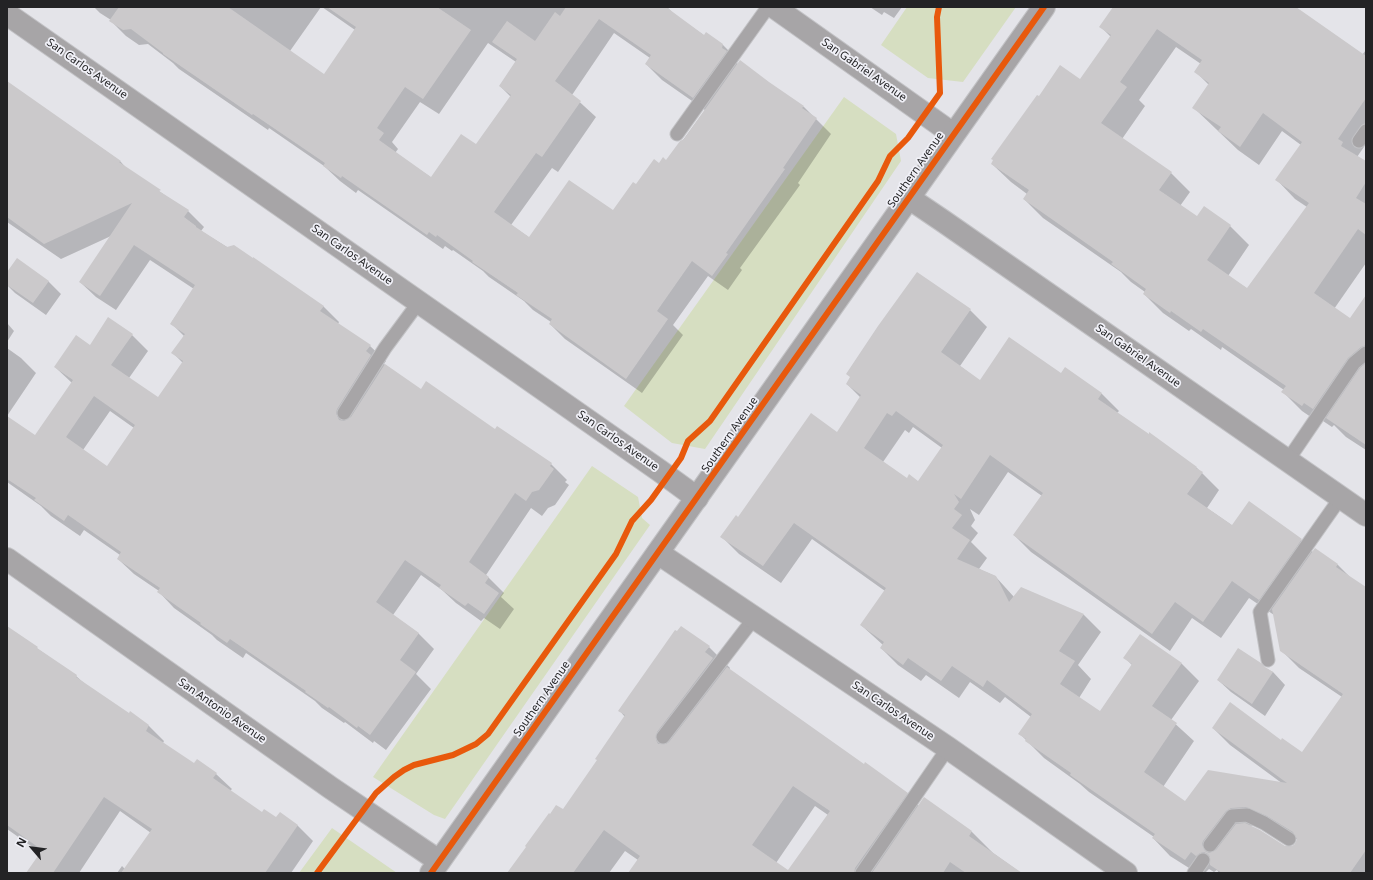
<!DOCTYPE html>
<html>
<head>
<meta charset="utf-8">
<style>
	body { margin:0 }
	#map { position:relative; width:1373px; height:880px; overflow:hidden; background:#e4e4e9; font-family:"Noto Sans",sans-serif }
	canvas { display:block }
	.frame { position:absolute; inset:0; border:8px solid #232325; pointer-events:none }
	.north { position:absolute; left:12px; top:828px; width:40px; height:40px; -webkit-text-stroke:3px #f0f0f7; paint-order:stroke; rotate:298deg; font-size:11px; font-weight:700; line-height:16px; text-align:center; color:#232325 }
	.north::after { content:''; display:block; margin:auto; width:14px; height:18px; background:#232325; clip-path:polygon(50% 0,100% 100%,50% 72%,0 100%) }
</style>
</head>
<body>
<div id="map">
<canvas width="1373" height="880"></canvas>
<div class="frame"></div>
<div class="north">N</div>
</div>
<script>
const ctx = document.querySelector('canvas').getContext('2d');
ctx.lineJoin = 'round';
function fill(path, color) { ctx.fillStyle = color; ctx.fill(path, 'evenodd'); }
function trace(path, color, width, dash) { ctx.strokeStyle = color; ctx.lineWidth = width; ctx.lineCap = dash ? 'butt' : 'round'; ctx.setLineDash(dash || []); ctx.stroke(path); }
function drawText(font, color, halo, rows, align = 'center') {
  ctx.font = font + ' "Noto Sans",sans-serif'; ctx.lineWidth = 3.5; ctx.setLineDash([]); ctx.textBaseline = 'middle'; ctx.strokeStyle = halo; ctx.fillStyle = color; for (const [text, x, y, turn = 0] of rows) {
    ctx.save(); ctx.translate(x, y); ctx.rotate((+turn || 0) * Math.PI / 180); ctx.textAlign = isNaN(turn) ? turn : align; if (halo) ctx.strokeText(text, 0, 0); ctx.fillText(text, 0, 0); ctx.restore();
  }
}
const green = new Path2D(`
	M907 7H1016L963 82 928 78 881 45Z
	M844 97 896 134 901 161 705 449 672 443 624 406Z
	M592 466 638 497 642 518 650 525 445 819 434 815 373 777Z
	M332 828 397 873H299Z`);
const shadow = new Path2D(`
	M94 7H321L290 51 324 76 355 30 322 7H667L675 15 705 36 723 45 738 60 737 63 738 64 804 107 831 134 798 183 800 185 740 268 742 270 728 290 708 276 673 325 683 335 642 393 565 339 550 324 551 322 533 310 524 301 489 277 483 271 453 250 452 251 445 246 443 249 358 190 356 193 340 181 324 166 269 128 268 130 179 69 173 63 148 44 139 45 126 36 111 21V20L100 13ZM614 33 650 58 646 64 662 80 705 110 667 162 659 164 613 212 530 238 511 225 552 168 558 172 596 117 572 95ZM488 43 516 62 500 86 511 97 477 146 432 178 395 153 398 149 392 142 420 102 439 114Z
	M870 7H902L894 18 884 12 882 15Z
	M1114 7H1294L1362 55 1366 50V144L1357 157 1366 162V263L1334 309 1350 320 1366 296V450L1346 437 1334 425 1332 427 1323 421 1321 424 1302 411 1283 392 1284 390 1222 347 1221 350 1191 329 1189 331 1163 313 1144 294 1145 292 1131 282 1121 272 1043 218 1024 199 1027 194 1011 182 992 164 1039 97 1080 80 1111 37 1101 27ZM1176 47 1201 64 1196 72 1209 85 1194 108 1238 150 1259 165 1282 131 1301 145 1277 180 1295 199 1307 207 1248 289 1228 276 1249 245 1230 226 1204 208 1197 218 1180 206 1190 192 1171 173 1122 139 1145 106 1139 100Z
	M7 82 120 161 128 170 188 211 204 227 201 231 323 306 339 322 338 324 370 346 386 361 384 364 421 390 495 431 551 464 567 480 565 482 569 485 555 505 548 508 542 516 531 508 486 575 504 593 501 597 514 609 500 629 484 618 481 621 456 603 442 590 421 575 393 615 418 633 434 649 416 674 431 689 386 750 374 741 373 743 345 722 344 723 322 708 315 701 246 653 243 658 217 640 212 635 174 608 159 592V591L134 574 118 559 120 555 84 530 80 536 51 516 41 506 7 482V417L35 436 72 383 55 367 90 346 132 335 148 351 129 378 158 398 183 363 173 353 184 336 171 323 194 289 150 260 116 310 96 297 80 282 111 236 61 259 7 222ZM110 411 134 428 108 468 83 450Z
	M7 274 48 281 61 294 46 315 15 293 7 285Z
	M970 310 987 327 960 366 980 381 1061 374 1065 368 1102 394 1119 411 1117 413 1149 435 1150 434 1197 468 1219 490 1207 508 1233 526 1301 540 1313 552 1315 549 1338 565 1352 579 1366 588V873H1219L1217 870 1214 872 1209 869 1205 873H1197L1170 856 1153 838 1154 837 1089 792 1080 784 1044 758 1020 734 1031 717 1005 697 1000 703 970 682 959 698 926 675 921 681 898 665 881 648 883 645 861 625 885 591 812 539 781 583 739 554 722 537 738 518 838 433 861 398 847 384ZM913 427 942 448 919 483 907 479 883 462 905 430 909 433ZM1008 472 1042 496 1014 535 1031 552 1170 651 1192 618 1221 638 1249 598 1274 615 1281 650 1299 668 1342 697 1302 753 1281 741 1213 728 1230 745 1283 784 1186 803 1163 787 1194 741 1171 720 1199 681 1182 664 1140 635 1125 658 1132 665 1100 712 1079 698 1091 679 1078 665 1101 632 1084 615 1021 588 1014 597 995 576 979 569 987 558 971 542 978 533 971 526 975 520 970 509 979 515ZM1264 824 1286 833 1298 840 1293 847H1284L1249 826Z
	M7 323 14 331 7 342Z
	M7 348 21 358 36 373 7 416Z
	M7 627 76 676 85 684 129 714 149 726 164 741 163 743 195 765 216 774 232 789 230 791 262 813 297 825 313 841 291 873H117L122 866 125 869 151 833 120 811 79 873H28L41 853 7 829Z
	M709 647 730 668 729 670 864 765 907 793 919 806 972 832 993 853 1021 873H629L638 860 625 851 609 873H508L563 810 598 761 625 717 619 710ZM815 806 828 815 788 872 776 863Z
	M1265 668 1273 672 1285 685 1265 716 1231 692 1218 680Z`);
const building = new Path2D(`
	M119 7H228L324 74 356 27 327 7H437L471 30 423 99 405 87 377 128 384 133 379 140 431 177 461 134 476 144 511 95 499 86 517 59 492 42 507 21 535 41 555 12 560 16 566 7H666L704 35 706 32 723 44 722 48 727 51 693 98 645 64 651 55 599 19 555 81 581 101 542 157 536 153 494 212 529 237 569 180 613 210 633 182 636 184 654 159 659 163 663 157 666 160 680 141 684 139 740 60 769 82 804 106 802 108 817 118 783 168 785 169 726 253 728 254 712 276 692 261 657 311 668 319 626 379 549 324 552 319 516 295 518 293 472 262 473 261 437 235 436 237 429 232 427 235 342 176 341 178 323 166 325 163 253 114 252 115 163 54V53L131 29 123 30 109 21Z
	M1113 7H1296L1366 56V98L1338 139 1343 142 1341 146 1366 161V182L1356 198 1366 204V235L1358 229 1314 293 1350 318 1366 295V345L1361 347 1348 358 1313 409 1304 403 1302 406 1281 392 1286 386 1203 329 1201 332 1171 311 1170 313 1143 294 1146 289 1111 264 1113 262 1023 199 1029 190 991 164 993 160 991 159 1037 95 1039 96 1060 65 1080 79 1111 35 1099 27ZM1157 29 1202 60 1194 72 1209 83 1192 108 1221 127 1218 131 1240 147 1263 113 1302 142 1275 180 1309 203 1247 288 1207 260 1231 225 1204 206 1197 216 1159 190 1172 172 1101 123 1127 87 1120 82Z
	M7 81 121 161 119 162 161 190 159 191 189 210 184 217 196 226V227L227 247 234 245 253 258V257L324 306 320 311 371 345 366 351 371 355 337 409 336 413 339 420 344 421 351 417 385 364 421 389 426 381 495 429 497 426 552 463 550 466 554 469 539 490 532 492 526 501 515 493 469 562 489 577 485 583 499 593 484 614 468 603 465 606 439 588 441 585 405 560 376 602 419 633 400 660 416 672 370 735 358 726 357 728 329 707 328 708 305 692 306 691 230 639 227 643 200 624 201 623 157 592 160 588 117 559 121 552 68 515 64 521 34 500 36 498 7 479V416L35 435 73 380 54 367 76 335 90 345 108 317 133 334 111 365 158 397 183 361 171 353 185 334 170 324 195 285 134 245 100 296 79 282 132 203 44 244 7 217ZM94 396 135 425 107 466 66 437Z
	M17 258 49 281 33 303 7 285V272Z
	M917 272 971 309 941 352 980 380 1009 337 1061 373 1065 367 1102 393 1098 399 1149 434V432L1197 467 1196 468 1203 472 1187 494 1232 525 1249 501 1302 539 1259 600 1232 581 1203 622 1175 602 1152 634 1013 535 1043 493 990 455 961 499 954 494 959 502 954 509 962 515 952 528 970 540 957 559 996 576 1009 602 1021 587 1084 614 1059 651 1075 661 1060 684 1100 711 1132 664 1123 658 1140 634 1182 663 1152 706 1177 723 1144 772 1185 801 1208 770 1287 783 1212 728 1230 702 1281 740 1282 738 1302 752 1343 694 1280 651 1272 609 1315 548 1338 564 1336 567 1366 587V850L1350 873H1222L1210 865V857L1208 854 1204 852 1200 853 1196 856 1191 852 1185 860 1152 838 1155 834 1070 775 1071 773 1025 741 1026 739 1018 734 1032 714 987 680 983 687 952 666 941 681 908 658 903 665 880 648 884 642 860 625 886 588 794 523 763 566 720 537 736 515 738 517 811 413 837 432 861 395 846 384 850 377 846 374 878 326ZM896 411 943 445 918 481 909 474 907 478 864 448 887 413 892 416ZM1246 807 1267 816 1293 832 1297 839 1295 844 1292 846H1285L1260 830 1245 823 1236 824 1216 850 1209 853 1205 851 1202 844 1203 841 1226 811 1231 808Z
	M1366 363V445L1326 418 1360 368Z
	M7 626 38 647 37 648 77 675 76 677 129 713 130 711 149 725 146 731 194 763 197 759 217 773 213 778 262 812 264 809 276 817 280 812 298 825 265 873H121L152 829 104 797 53 873H26L42 850 7 825Z
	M681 626 710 646 705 652 713 658 657 732 656 740 658 744H666L669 742 727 667 864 764 865 762 908 793 855 868 854 873H628L640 856 604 830 573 873H507L526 847 525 846 549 813 550 814 556 805 563 809 597 760 595 759 625 715 618 711 675 630 677 631ZM793 786 830 811 788 870 752 845Z
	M1238 648 1261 663 1265 667 1273 672 1252 704 1217 680Z
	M924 797 972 831 969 836 1022 873H966L950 862 943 873H872Z`);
const service = new Path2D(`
	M677 134 768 7
	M1359 141 1366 131
	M344 413 385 348 419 302
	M1288 460 1354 363 1366 353
	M1268 660 1260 612 1341 497
	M663 737 755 617
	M1210 845 1232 816 1247 815 1264 823 1289 839
	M862 873 948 748
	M1194 873 1203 860`);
const minor = new Path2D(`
	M774 7 953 134
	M7 14 660 471 697 498
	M909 198 943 221 1366 515
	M658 553 948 748 1126 873
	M7 559 331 788 439 861`);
const tertiary = new Path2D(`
	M431 873 1044 7`);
const cycleway = new Path2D(`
	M317 873 376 793 394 777 404 770 414 765 453 755 476 744 488 734 616 554 632 521 651 500 681 458 688 441 710 421 878 181 890 156 908 138 940 93 937 17 939 7
	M431 873 1044 7`);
const streetNames = [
	["San Carlos Avenue",87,69,35],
	["San Gabriel Avenue",864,70,35],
	["Southern Avenue",916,170,-55],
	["San Carlos Avenue",352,255,35],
	["San Gabriel Avenue",1138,356,35],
	["Southern Avenue",730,435,-55],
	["San Carlos Avenue",618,441,35],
	["Southern Avenue",542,699,-55],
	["San Antonio Avenue",222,711,35],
	["San Carlos Avenue",893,711,34]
];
fill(green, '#d6dec1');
fill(shadow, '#0003');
fill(building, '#cbc9cb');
trace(service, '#c2c2c5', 15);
trace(minor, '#c2c2c5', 24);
trace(tertiary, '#c2c2c5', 24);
trace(service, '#a7a5a7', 13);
trace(minor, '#a7a5a7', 22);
trace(tertiary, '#a7a5a7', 22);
trace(cycleway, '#e8590c', 6);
drawText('11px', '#232325', '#f0f0f7', streetNames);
</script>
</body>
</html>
